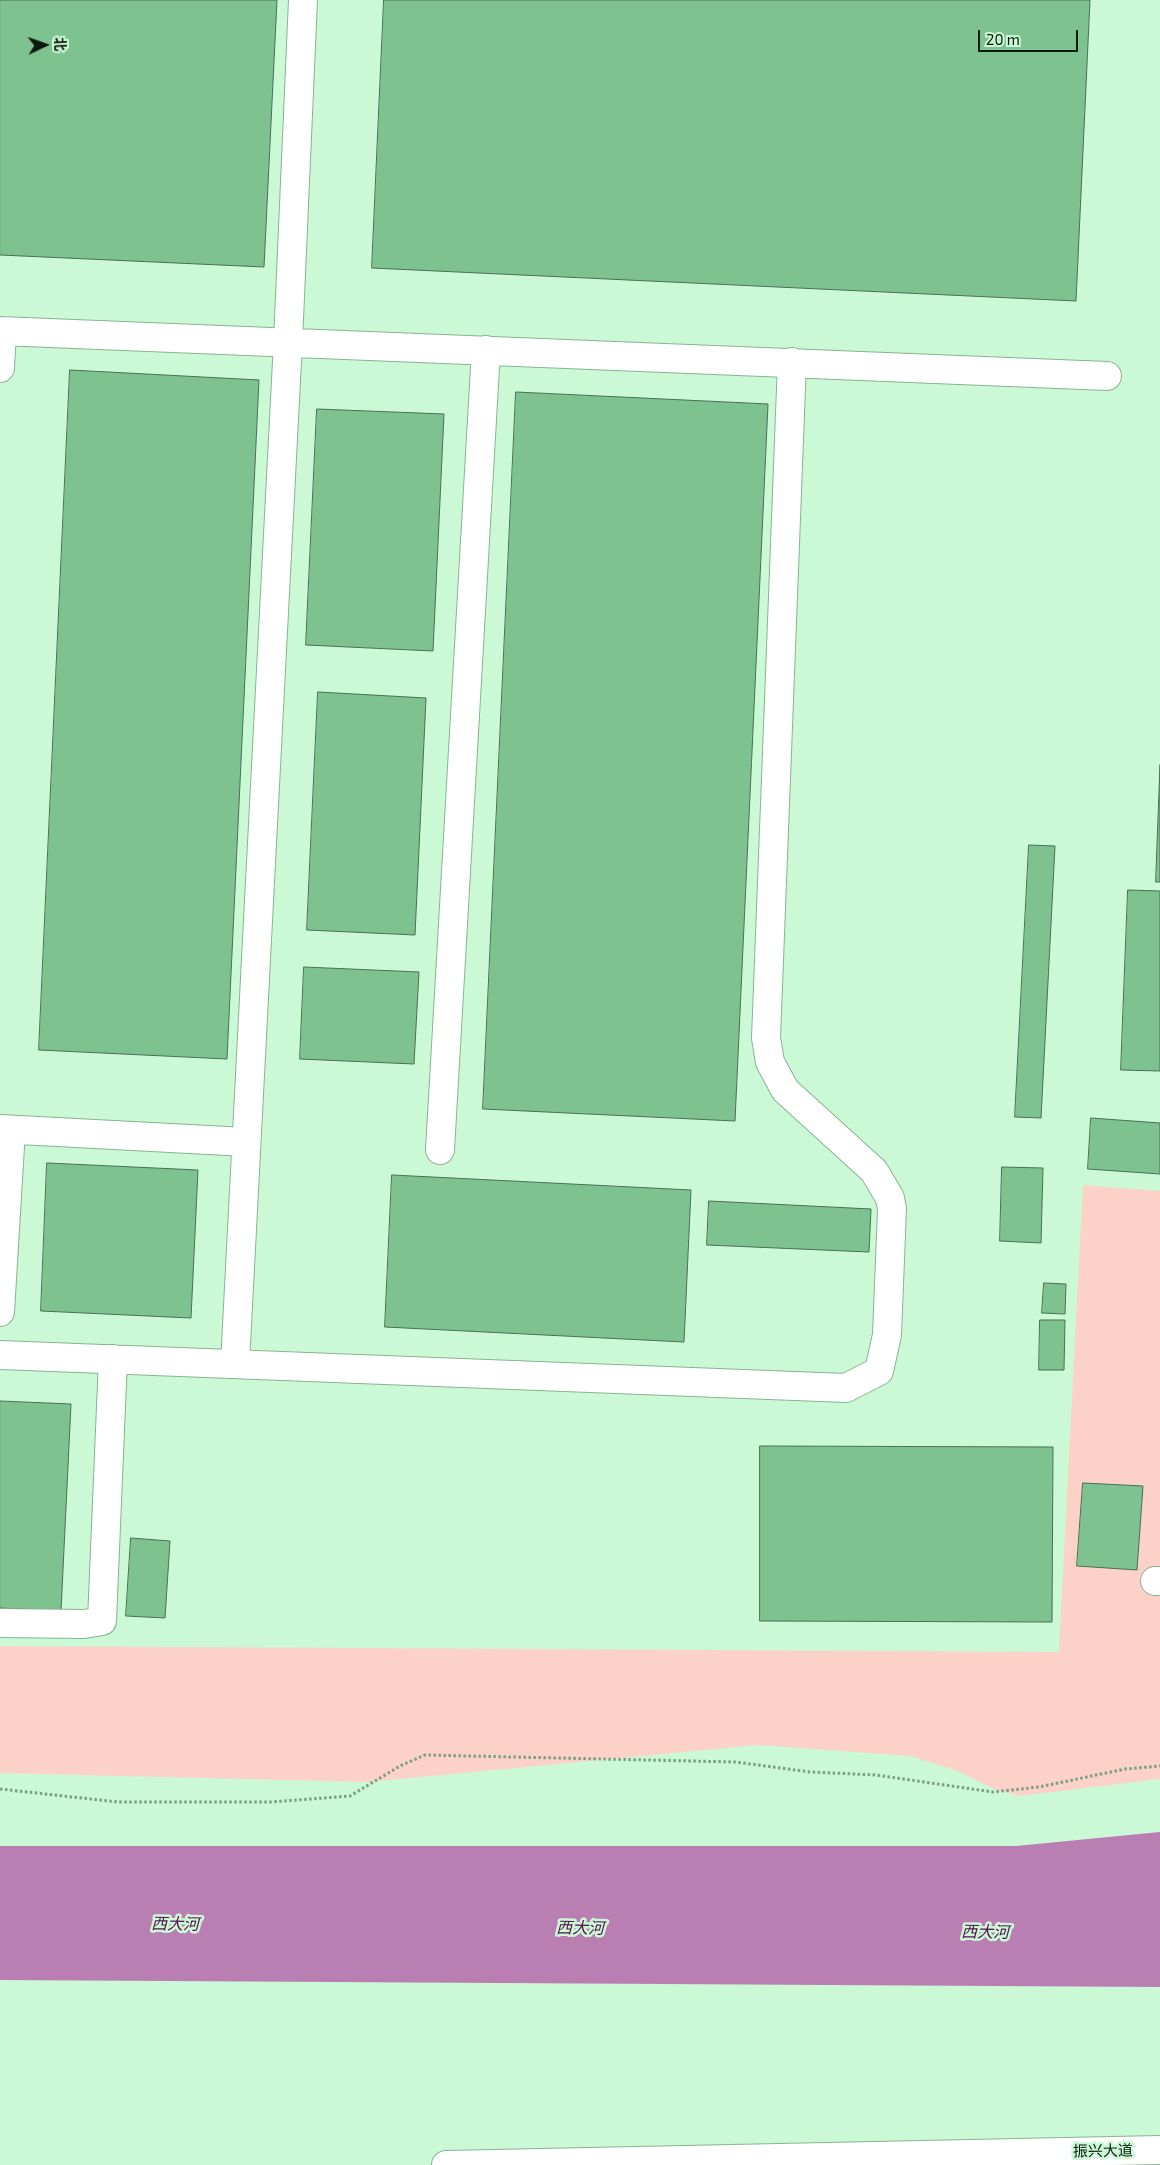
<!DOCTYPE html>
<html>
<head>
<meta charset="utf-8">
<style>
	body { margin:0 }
	#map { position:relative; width:1160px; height:2165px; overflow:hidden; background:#cbf8d5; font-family:"Exo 2","Noto Sans SC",sans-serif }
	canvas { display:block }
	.north { position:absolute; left:20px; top:20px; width:50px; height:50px; -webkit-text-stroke:4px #cbf8d5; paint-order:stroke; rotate:87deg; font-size:14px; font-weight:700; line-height:20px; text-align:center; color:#091a0e }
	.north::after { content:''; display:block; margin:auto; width:18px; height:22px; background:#091a0e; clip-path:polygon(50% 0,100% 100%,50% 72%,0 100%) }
	.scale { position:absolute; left:978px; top:30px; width:100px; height:22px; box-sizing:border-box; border:2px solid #091a0e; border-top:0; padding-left:6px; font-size:15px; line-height:18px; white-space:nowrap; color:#091a0e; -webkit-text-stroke:4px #cbf8d5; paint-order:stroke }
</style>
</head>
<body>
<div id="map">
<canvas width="1160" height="2165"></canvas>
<div class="north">北</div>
<div class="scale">20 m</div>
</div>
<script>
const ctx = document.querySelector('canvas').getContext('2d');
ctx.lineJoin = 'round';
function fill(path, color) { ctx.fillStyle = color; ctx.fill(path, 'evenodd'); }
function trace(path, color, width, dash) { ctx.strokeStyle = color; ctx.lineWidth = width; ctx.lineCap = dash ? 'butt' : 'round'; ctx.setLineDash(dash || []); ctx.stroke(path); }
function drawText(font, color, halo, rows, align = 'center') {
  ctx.font = font + ' "Exo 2","Noto Sans SC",sans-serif'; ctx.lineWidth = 5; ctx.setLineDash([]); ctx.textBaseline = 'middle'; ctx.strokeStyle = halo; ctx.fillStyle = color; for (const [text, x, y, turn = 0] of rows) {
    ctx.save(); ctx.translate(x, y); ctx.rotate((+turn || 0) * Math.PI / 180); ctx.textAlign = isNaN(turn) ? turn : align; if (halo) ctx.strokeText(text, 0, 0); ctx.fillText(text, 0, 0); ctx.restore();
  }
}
const green = new Path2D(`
	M1083 1185 1160 1191V1779L1019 1796 994 1789 958 1771 910 1756 758 1745 367 1782 0 1773V1646L1059 1652Z`);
const water = new Path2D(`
	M1160 1832V1987L0 1980V1846H1016Z`);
const building = new Path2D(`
	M0 0H277L264 267 0 255Z
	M384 0H1090L1076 301 372 268Z
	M70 370 259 380 227 1059 39 1050Z
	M516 392 768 404 735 1121 483 1109Z
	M317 409 444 414 433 651 306 645Z
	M318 692 426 698 415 935 307 930Z
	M1160 765V882H1156Z
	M1029 845 1055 846 1041 1118 1015 1117Z
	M1128 890 1160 891V1071L1121 1070Z
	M304 967 419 972 414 1064 300 1059Z
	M1091 1118 1160 1123V1174L1088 1169Z
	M47 1163 198 1170 191 1318 41 1311Z
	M1002 1167 1043 1168 1041 1243 1000 1241Z
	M392 1175 691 1190 684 1342 385 1327Z
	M709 1201 871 1209 869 1252 707 1245Z
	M1044 1283 1066 1284 1065 1314 1042 1313Z
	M1040 1320H1065L1064 1370H1039Z
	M0 1401 71 1404 61 1611 0 1608Z
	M760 1446 1053 1447 1052 1622 760 1621Z
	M1083 1483 1143 1486 1137 1570 1077 1566Z
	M131 1538 170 1541 165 1618 126 1616Z`);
const path = new Path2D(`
	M0 1789 118 1802H271L350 1796 400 1766 425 1755 736 1762 810 1772 876 1775 993 1792 1039 1787 1125 1769 1160 1766`);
const minor = new Path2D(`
	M0 331 1107 376
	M0 368 2 331
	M0 1129 246 1142
	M440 1150 486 350
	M0 1312 11 1130
	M0 1355 846 1388 879 1371 887 1335 892 1209 890 1198 874 1171 785 1090 770 1062 766 1038 792 362
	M235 1364 288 342 303 0
	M1155 1581H1160
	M0 1623 84 1624 102 1621 113 1359`);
const major = new Path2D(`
	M446 2165 1160 2150`);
const streetNames = [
	["振兴大道",1103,2151,-1]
];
const waterNames = [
	["西大河",175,1924,1],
	["西大河",580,1928,1],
	["西大河",985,1932,1]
];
fill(green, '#fcd1c8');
fill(water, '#ba7fb2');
fill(building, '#7ec28f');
trace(building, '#487153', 1);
trace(minor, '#88b492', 30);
trace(major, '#88b492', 30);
trace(path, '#7c9e84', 3, [2.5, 2.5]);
trace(minor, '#fff', 28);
trace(major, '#fff', 28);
drawText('15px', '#091a0e', '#cbf8d5', streetNames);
drawText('italic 16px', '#540a4e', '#cbf8d5', waterNames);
</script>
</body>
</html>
